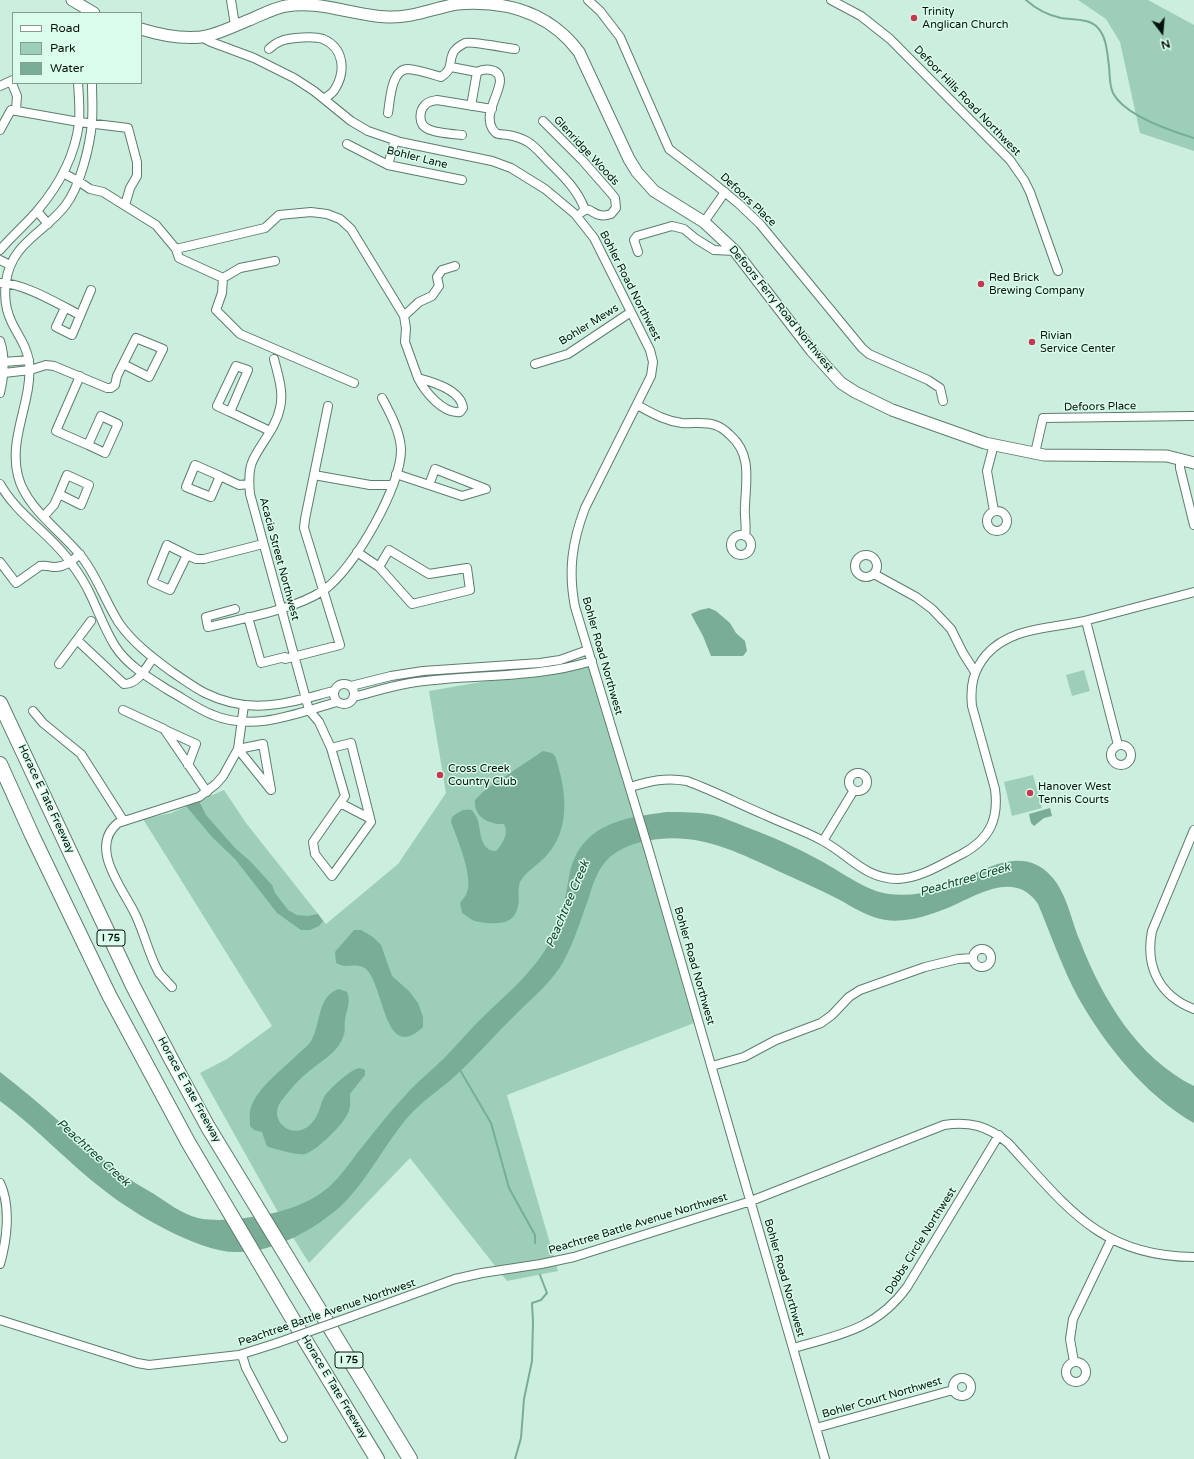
<!DOCTYPE html>
<html>
<head>
<meta charset="utf-8">
<style>
	body { margin:0 }
	#map { position:relative; width:1194px; height:1459px; overflow:hidden; background:#cceede; font-family:"Varela Round",sans-serif }
	canvas { display:block }
	.legend { position:absolute; left:12px; top:12px; width:130px; height:72px; box-sizing:border-box; background:#d9fceb; border:1px solid #859e92; margin:0; padding:5px 7px; list-style:none; font-size:12px; color:#06120d }
	.legend li { display:flex; align-items:center; gap:8px; height:20px }
	.legend b { width:20px; border:1px solid #859e92 }
	.north { position:absolute; left:1142px; top:12px; width:40px; height:40px; -webkit-text-stroke:3px #d9fceb; paint-order:stroke; rotate:164deg; font-size:11px; font-weight:700; line-height:16px; text-align:center; color:#06120d }
	.north::after { content:''; display:block; margin:auto; width:14px; height:18px; background:#06120d; clip-path:polygon(50% 0,100% 100%,50% 72%,0 100%) }
</style>
</head>
<body>
<div id="map">
<canvas width="1194" height="1459"></canvas>
<ul class="legend">
<li><b style="height:5px;background:#fff"></b>Road</li>
<li><b style="height:11px;background:#9dcfb8"></b>Park</li>
<li><b style="height:11px;background:#79ad96"></b>Water</li>
</ul>
<div class="north">N</div>
</div>
<script>
const ctx = document.querySelector('canvas').getContext('2d');
ctx.lineJoin = 'round';
function fill(path, color) { ctx.fillStyle = color; ctx.fill(path, 'evenodd'); }
function trace(path, color, width, dash) { ctx.strokeStyle = color; ctx.lineWidth = width; ctx.lineCap = dash ? 'butt' : 'round'; ctx.setLineDash(dash || []); ctx.stroke(path); }
function drawText(font, color, halo, rows, align = 'center') {
  ctx.font = font + ' "Varela Round",sans-serif'; ctx.lineWidth = 3; ctx.setLineDash([]); ctx.textBaseline = 'middle'; ctx.strokeStyle = halo; ctx.fillStyle = color; for (const [text, x, y, turn = 0] of rows) {
    ctx.save(); ctx.translate(x, y); ctx.rotate((+turn || 0) * Math.PI / 180); ctx.textAlign = isNaN(turn) ? turn : align; if (halo) ctx.strokeText(text, 0, 0); ctx.fillText(text, 0, 0); ctx.restore();
  }
}
const green = new Path2D(`
	M1078 0H1148L1194 25V151L1140 133 1120 42 1106 19Z
	M590 663 694 1023 507 1095 558 1271 507 1281 410 1158 309 1263 284 1223 200 1073 227 1059 272 1026 143 819 171 813 224 790 246 823 326 924 398 864 446 793 429 691Z
	M1084 670 1090 691 1072 696 1066 675Z
	M1033 775 1042 808 1012 816 1004 782Z`);
const water = new Path2D(`
	M709 608 716 611 730 623 736 633 745 641 747 651 743 656H711L703 636 691 614 700 610Z
	M543 751 552 753 555 756C566 789 572 828 546 856 538 865 525 872 520 882 517 890 520 899 518 906 515 923 501 924 487 923 482 922 477 922 472 920 469 918 466 915 462 913L460 903C462 900 466 896 467 892 473 876 457 838 451 822L452 817C459 812 464 808 472 810 474 813 477 817 478 821 481 832 480 851 496 851 503 844 509 833 504 824 490 825 473 817 475 800L486 789Z
	M199 801 206 815 235 848 251 862 272 885 275 893 288 910 297 915 308 916 318 914 323 921 319 926 310 930H301L277 913 235 859 212 837 186 806Z
	M1050 808 1052 816 1044 818 1034 826 1031 823 1029 814Z
	M667 812C683 812 699 812 714 815 725 818 736 823 746 827 773 837 798 848 823 862 843 873 866 891 889 894 906 896 923 894 939 889 974 878 1018 840 1051 876 1067 893 1071 920 1080 941 1102 998 1137 1058 1194 1086V1123C1146 1096 1106 1046 1079 999 1063 970 1051 935 1038 904 1015 870 978 895 950 907 931 915 906 923 886 920 869 918 853 907 838 899 819 889 798 880 778 871 735 851 696 831 646 841 631 844 616 850 606 861 597 871 593 884 589 897 581 919 574 943 562 964 550 984 530 1000 513 1017 493 1037 474 1059 453 1078 438 1091 421 1102 408 1117 384 1145 368 1180 341 1206 314 1230 271 1254 234 1252 197 1251 134 1214 105 1191 68 1163 37 1128 0 1101V1072C41 1103 78 1140 119 1172 130 1180 142 1187 154 1194 168 1203 182 1214 198 1218 217 1222 239 1219 258 1216 283 1212 309 1204 329 1187 340 1177 349 1164 358 1152 373 1134 386 1116 402 1099 413 1086 426 1075 438 1064 455 1048 469 1030 486 1014 509 992 534 971 550 942 561 922 565 900 569 877 579 824 622 818 667 812Z
	M354 930H361L373 937 381 945 392 976 409 991 418 1003 423 1017V1027C384 1064 385 987 366 969 360 964 352 966 345 966 342 966 339 964 336 963L335 952Z
	M339 989 347 992C351 1002 347 1009 345 1019 344 1025 346 1031 343 1037 338 1053 319 1062 307 1073 297 1081 290 1090 282 1100 263 1123 303 1150 319 1111 320 1107 322 1101 324 1097 328 1090 351 1069 359 1068 361 1068 363 1069 365 1070V1075L350 1094C350 1101 351 1107 348 1113 344 1124 316 1151 305 1154 297 1156 277 1149 268 1147L266 1144 262 1132 254 1130 250 1126C250 1120 249 1113 251 1107 258 1087 283 1069 298 1054 302 1050 308 1046 311 1041 321 1025 317 995 339 989Z`);
const stream = new Path2D(`
	M1026 0C1036 9 1047 15 1061 18 1072 20 1090 18 1098 28 1107 38 1107 53 1109 66 1110 75 1109 84 1113 93 1124 115 1171 131 1194 138
	M460 1070 491 1123 509 1188 535 1235V1243
	M515 1459 521 1438 524 1399 532 1361 533 1322 532 1303 541 1300 547 1293 540 1275`);
const street = new Path2D(`
	M231 0 235 25
	M588 0 600 11 620 37 669 149 711 181 739 204 760 224 862 348 869 354 928 380 940 388 943 401
	M831 0 861 16 890 39 1010 160 1024 180 1030 192 1058 271
	M201 37 211 42 254 58 294 78 314 91 351 121 368 131 400 142 492 161 511 168 545 189 575 214 594 238 650 350 653 362 651 376 585 508C572 542 568 571 575 607L649 851 825 1459
	M269 49C277 41 285 39 296 38 305 37 315 36 323 39 344 48 346 71 335 89 333 93 328 96 324 99
	M451 67 477 72
	M11 81 17 96 16 110
	M92 83C92 96 93 109 92 122 90 146 80 187 65 206 44 233 11 243 6 282 4 296 6 311 12 323 19 337 27 347 29 362 33 401 8 437 18 476 26 508 61 531 81 556 97 576 105 601 119 623 133 643 153 658 172 672 183 679 193 687 205 693 252 716 286 703 334 691
	M0 86 13 80
	M471 106 477 72C485 68 500 68 500 81 499 95 484 114 492 128 492 129 495 132 496 133 499 135 504 134 508 135 514 136 523 139 528 142 536 147 542 155 548 161 563 176 578 190 585 210
	M388 113C390 101 391 69 408 69 419 70 431 74 441 77 454 68 448 64 453 53 455 49 461 45 465 43 470 41 506 48 515 49
	M543 121 583 161 611 193 615 198 616 208 611 214C608 215 603 216 600 215 592 214 590 206 582 212
	M0 130 11 110 79 122 128 128 137 162V176L130 188 125 205
	M462 135C452 134 436 133 428 129 418 125 419 111 425 105 428 101 433 101 437 100L492 109
	M347 144 388 165 462 180
	M388 165 395 140
	M63 173 78 181 90 189 103 192 156 225 176 249 179 258 223 278 222 293 216 310 240 334 354 383
	M37 211 48 224
	M704 222 725 192
	M176 249 265 228 279 215 311 212 327 214 340 219 351 229 404 316 406 328 405 342 418 378C433 382 461 390 463 408L460 412C443 414 425 392 418 378
	M0 250C12 236 26 224 38 210 59 185 75 156 79 123 80 110 79 96 78 83
	M638 252 634 240 637 236 672 226 684 229 696 239 714 250 735 251
	M0 260 10 265
	M223 278 240 268 275 261
	M0 283C22 282 60 305 80 315
	M65 308 56 327 72 335 91 290
	M404 316 419 302 432 296 439 286 437 277 442 270 455 266
	M136 338 163 349 149 377 123 364Z
	M0 341C6 359 4 376 0 393
	M274 359C278 375 284 392 280 408 276 428 261 443 253 460 248 470 249 484 250 494L309 710 319 722 331 748
	M4 362 29 360
	M535 364 568 354 631 312
	M236 366 248 370 230 412 217 406Z
	M4 373 30 370 46 365 54 366 107 388H111L115 385 117 376 123 364
	M80 376 56 431 88 445
	M637 405C652 413 665 421 682 423 693 424 704 421 715 425 721 427 726 431 730 435 752 454 746 480 745 506 744 516 747 526 745 536
	M230 412 270 431
	M101 416 118 424 105 453 88 445Z
	M994 444 987 471 994 511
	M1035 453 1043 418 1193 416
	M1180 458V468L1194 525
	M195 465 220 476 211 497 186 487Z
	M396 474 462 496 486 489 435 469 429 485
	M67 475 89 485 81 505 59 494Z
	M314 475 370 485H393
	M220 476 239 485 249 484
	M0 484C17 515 51 534 71 563 77 571 87 587 91 596 99 613 105 630 115 646 128 666 148 677 168 690 183 698 197 709 213 715 254 732 297 713 337 702
	M987 521a10 10 0 1 1 20 0a10 10 0 1 1-20 0Z
	M44 516 54 505 59 494
	M731 545a10 10 0 1 1 20 0a10 10 0 1 1-20 0Z
	M167 545 187 555 170 590 152 582Z
	M357 552 379 567 412 604 470 590 467 568 429 574 389 550 379 567
	M855 566a11 11 0 1 1 22 0a11 11 0 1 1-22 0Z
	M187 555 196 559H204L263 544
	M0 562 16 583 40 566C45 565 48 566 53 567 64 568 72 561 80 554
	M874 574 916 597 932 609 951 629 963 653 975 672
	M235 609 206 617 208 627C244 618 294 610 324 590 354 569 402 485 401 449 400 431 390 413 382 398
	M248 617 261 663 285 657V659L340 645 304 528 305 519 328 406
	M1086 621 1118 745
	M77 640 124 684C138 684 146 668 153 658
	M59 664 91 621
	M334 694a10 10 0 1 1 20 0a10 10 0 1 1-20 0Z
	M351 686 391 676 423 671 540 663 560 660 588 650
	M354 697C373 692 391 686 410 683 472 673 531 680 592 661
	M123 710 164 729 207 792
	M33 711 43 723 81 754 123 820
	M165 730 196 744 188 765
	M351 743 371 822 332 876 315 854 313 842 345 796 331 748Z
	M263 744 271 790 238 749Z
	M1111 755a10 10 0 1 1 20 0a10 10 0 1 1-20 0Z
	M849 782a9 9 0 1 1 18 0a9 9 0 1 1-18 0Z
	M630 787C651 781 665 777 687 781 714 791 739 804 765 815 784 824 805 831 823 841 849 855 865 879 898 879 921 878 942 864 962 854 990 839 999 819 995 789L972 706C970 686 973 671 986 655 1011 626 1053 629 1088 620 1123 611 1159 601 1194 592
	M340 803 369 818
	M1194 830 1152 931C1145 966 1159 996 1194 1009
	M823 841 854 790
	M973 958a9 9 0 1 1 18 0a9 9 0 1 1-18 0Z
	M172 987 159 973 156 967C148 951 144 933 136 916 125 891 87 848 118 823L199 797 216 784 223 776 238 749 244 705
	M712 1066 744 1057 776 1040 821 1023 832 1015 849 997 860 990 925 967 958 959 973 958
	M0 1183C11 1206 7 1240 0 1264
	M350 1317 455 1279 482 1273 541 1264 574 1257 751 1201 944 1125C970 1121 988 1126 1008 1143 1066 1206 1100 1257 1194 1257
	M0 1320 137 1363 149 1365 239 1355 277 1343
	M793 1348C839 1335 877 1329 907 1287L999 1135
	M242 1355 246 1368 283 1438
	M1066 1372a10 10 0 1 1 20 0a10 10 0 1 1-20 0Z
	M1074 1362 1070 1339 1073 1319 1111 1240
	M953 1387a9 9 0 1 1 18 0a9 9 0 1 1-18 0Z
	M816 1428 953 1390`);
const secondary = new Path2D(`
	M72 0 94 13
	M141 29C160 35 180 39 201 37 217 35 234 26 249 20 261 15 274 8 286 6 321 0 354 16 388 17 412 18 434 8 457 4 506 0 549 12 579 52L629 159 637 172 654 191 704 222 735 251 812 351 841 383 855 392 892 410 985 443 1044 455 1167 456 1194 463`);
const highway = new Path2D(`
	M0 703 133 986 170 1057 208 1127 410 1459
	M0 764 32 835 109 995 188 1142 308 1345 377 1459`);
const streetBridge = new Path2D(`
	M277 1343 350 1317`);
const markers = [
	[914,18,4,"#c73750"],
	[981,284,4,"#c73750"],
	[1032,342,4,"#c73750"],
	[440,775,4,"#c73750"],
	[1030,793,4,"#c73750"]
];
const shields = [
	[111,938,28],
	[349,1360,28]
];
const shieldNames = [
	["I 75",111,938],
	["I 75",349,1360]
];
const poiNames = [
	["Trinity",922,12],
	["Anglican Church",922,25],
	["Red Brick",989,278],
	["Brewing Company",989,291],
	["Rivian",1040,336],
	["Service Center",1040,349],
	["Cross Creek",448,769],
	["Country Club",448,782],
	["Hanover West",1038,787],
	["Tennis Courts",1038,800]
];
const streetNames = [
	["Defoor Hills Road Northwest",967,101,46],
	["Glenridge Woods",586,151,47],
	["Bohler Lane",417,158,14],
	["Defoors Place",748,200,43],
	["Bohler Road Northwest",630,286,63],
	["Defoors Ferry Road Northwest",781,309,51],
	["Bohler Mews",589,325,-32],
	["Defoors Place",1100,407,-1],
	["Acacia Street Northwest",279,559,75],
	["Bohler Road Northwest",602,656,74],
	["Horace E Tate Freeway",46,799,65],
	["Bohler Road Northwest",694,966,74],
	["Horace E Tate Freeway",189,1090,61],
	["Peachtree Battle Avenue Northwest",638,1224,-17],
	["Dobbs Circle Northwest",921,1241,-58],
	["Bohler Road Northwest",784,1278,74],
	["Peachtree Battle Avenue Northwest",327,1313,-19],
	["Horace E Tate Freeway",334,1387,59],
	["Bohler Court Northwest",882,1398,-16]
];
const waterNames = [
	["Peachtree Creek",965,880,-16],
	["Peachtree Creek",568,904,-67],
	["Peachtree Creek",93,1153,42]
];
fill(green, '#9dcfb8');
fill(water, '#79ad96');
trace(stream, '#79ad96', 2);
trace(street, '#5d7d6e', 10);
trace(secondary, '#5d7d6e', 13);
trace(highway, '#5d7d6e', 16);
trace(street, '#fff', 8);
trace(secondary, '#fff', 11);
trace(highway, '#fff', 14);
trace(streetBridge, '#5d7d6e', 10, []);
trace(streetBridge, '#fff', 8);
for (const [x, y, r, color] of markers) { const dot = new Path2D(); dot.arc(x, y, r, 0, 2 * Math.PI); ctx.fillStyle = color; ctx.fill(dot); trace(dot, '#d9fceb', 1.5); }
for (const [x, y, w] of shields) { const box = new Path2D(); box.roundRect(x - w / 2, y - 8, w, 16, 3); ctx.fillStyle = '#d9fceb'; ctx.fill(box); trace(box, '#06120d', 1); }
drawText('bold 10px', '#06120d', null, shieldNames);
drawText('11px', '#06120d', '#d9fceb', poiNames, 'left');
drawText('11px', '#06120d', '#d9fceb', streetNames);
drawText('italic 12px', '#144030', '#d9fceb', waterNames);
</script>
</body>
</html>
